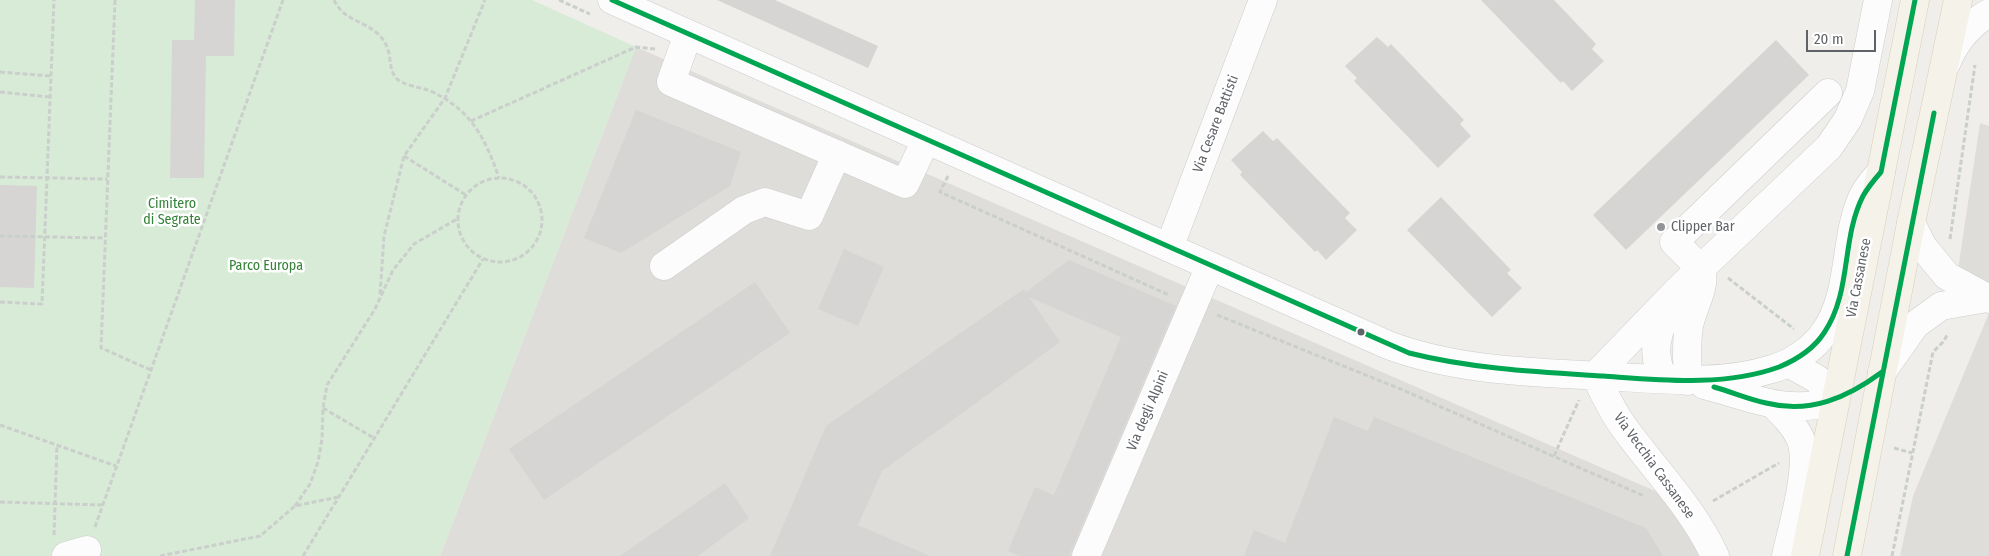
<!DOCTYPE html>
<html>
<head>
<meta charset="utf-8">
<style>
	body { margin:0 }
	#map { position:relative; width:1989px; height:556px; overflow:hidden; background:#efeeea; font-family:"Fira Sans Condensed",sans-serif }
	canvas { display:block }
	.scale { position:absolute; left:1806px; top:30px; width:70px; height:22px; box-sizing:border-box; border:2px solid #5f6368; border-top:0; padding-left:6px; font-size:15px; line-height:18px; white-space:nowrap; color:#5f6368; -webkit-text-stroke:4px #fff; paint-order:stroke }
</style>
</head>
<body>
<div id="map">
<canvas width="1989" height="556"></canvas>
<div class="scale">20 m</div>
</div>
<script>
const ctx = document.querySelector('canvas').getContext('2d');
ctx.lineJoin = 'round';
function fill(path, color) { ctx.fillStyle = color; ctx.fill(path, 'evenodd'); }
function trace(path, color, width, dash) { ctx.strokeStyle = color; ctx.lineWidth = width; ctx.lineCap = dash ? 'butt' : 'round'; ctx.setLineDash(dash || []); ctx.stroke(path); }
function drawText(font, color, halo, rows, align = 'center') {
  ctx.font = font + ' "Fira Sans Condensed",sans-serif'; ctx.lineWidth = 5; ctx.setLineDash([]); ctx.textBaseline = 'middle'; ctx.strokeStyle = halo; ctx.fillStyle = color; for (const [text, x, y, turn = 0] of rows) {
    ctx.save(); ctx.translate(x, y); ctx.rotate((+turn || 0) * Math.PI / 180); ctx.textAlign = isNaN(turn) ? turn : align; if (halo) ctx.strokeText(text, 0, 0); ctx.fillText(text, 0, 0); ctx.restore();
  }
}
const industrial = new Path2D(`
	M636 47 1701 511 1727 556H440Z
	M1980 123 1989 126V290L1957 276Z
	M1989 313V556H1900L1913 496Z`);
const green = new Path2D(`
	M0 0H532L636 47 440 556H0Z`);
const building = new Path2D(`
	M195 0H235L234 56H206L204 178H170L172 40H194Z
	M717 0H775L878 46 868 68Z
	M1481 0H1554L1596 44 1592 49 1604 61 1572 91 1563 81 1561 83Z
	M1377 37 1388 47 1391 44 1464 120 1460 124 1471 136 1438 168 1354 81 1357 78 1345 66Z
	M1776 40 1809 75 1626 250 1593 215Z
	M636 110 741 152 730 186 621 253 584 238Z
	M1263 131 1273 141 1277 138 1350 213 1345 218 1357 230 1326 260 1317 250 1315 252 1240 175 1242 172 1231 160Z
	M0 185 37 186 34 288 0 287Z
	M1441 197 1511 270 1507 273 1522 288 1492 317 1407 230Z
	M844 249 884 267 858 326 818 309Z
	M1069 260 1176 306 1069 556H1020L1008 551 1035 487 1054 495 1121 337 1029 297 1060 342 882 471 858 525 930 556H770L826 426 1024 289 1026 292Z
	M755 282 790 333 544 500 509 449Z
	M1334 417 1368 431 1374 417 1646 528 1663 556H1244L1254 530 1285 543Z
	M725 483 749 518 698 556H620Z`);
const path = new Path2D(`
	M115 0 101 348 151 370
	M334 0C344 21 363 20 378 34 395 50 386 66 396 78 402 85 419 87 428 90 470 108 485 137 499 178
	M559 0 590 14
	M0 72 51 76
	M0 92 51 97
	M471 121 636 47 656 49
	M404 156 466 195
	M948 176 940 192 1169 295
	M0 177 107 179
	M458 220a42 42 0 1 1 84 0a42 42 0 1 1-84 0Z
	M0 236 105 238
	M1950 239 1975 65
	M1728 278 1794 329
	M380 294 384 236 404 156 445 98 485 0
	M0 302 42 304 54 0
	M1217 315 1398 388 1644 496
	M323 408 374 438
	M0 425 116 466
	M1894 448 1912 453
	M1554 456 1579 400
	M1713 501 1779 463
	M0 502 102 505
	M295 506 310 484 318 462 322 439 323 408 327 385 375 309 393 270 414 244 457 219
	M95 527 283 0
	M54 535 57 445
	M160 556 260 536 295 506 338 497
	M303 556 483 259
	M1892 556 1933 352 1944 341 1948 333`);
const minor = new Path2D(`
	M612 0 1388 345C1457 371 1531 372 1603 376 1659 379 1718 386 1772 369 1791 364 1813 349 1824 333 1851 296 1844 244 1860 203 1864 191 1873 181 1881 172
	M688 34 671 82 905 184 926 140
	M1946 64C1955 42 1968 25 1989 13
	M1911 223 1923 247 1947 276 1989 299
	M1169 248 1263 0
	M664 266 744 210 765 202 809 216 837 154
	M1882 372 1915 325 1941 306 1987 298
	M1595 376 1677 291 1829 147 1848 119 1860 91 1878 0
	M1595 376C1604 392 1612 411 1623 426 1654 469 1693 508 1715 556
	M1664 379C1649 352 1658 330 1671 304
	M1688 381C1687 362 1686 344 1689 326 1692 308 1707 287 1701 269L1674 242 1828 93
	M1704 385C1749 396 1789 417 1835 400L1817 379 1788 363
	M1774 405C1784 415 1794 425 1800 438 1812 463 1792 528 1786 556
	M66 556 87 550
	M1086 556 1210 266`);
const major = new Path2D(`
	M1805 556 1915 0
	M1847 556 1911 223 1958 0`);
const bus1 = new Path2D(`
	M612 0 1409 353C1473 369 1538 372 1603 376 1661 380 1724 387 1779 367 1796 360 1814 348 1824 333 1852 292 1841 239 1863 196 1868 187 1874 180 1881 172L1915 0
	M1714 387C1732 392 1748 399 1766 403 1810 414 1847 398 1882 372
	M1847 556 1934 113`);
const markers = [
	[1661,227,5,"#919496"],
	[1361,332,4.5,"#5f6368"]
];
const streetNames = [
	["Via Cesare Battisti",1216,124,-69],
	["Via Cassanese",1859,278,-79],
	["Via degli Alpini",1148,411,-67],
	["Via Vecchia Cassanese",1654,466,54]
];
const parkNames = [
	["Cimitero",172,204],
	["di Segrate",172,220],
	["Parco Europa",266,266]
];
const poiNames = [
	["Clipper Bar",1671,227]
];
fill(industrial, '#dfddda');
fill(green, '#d8ebd6');
fill(building, '#d6d5d3');
trace(minor, '#cbcccc', 29);
trace(major, '#d7ceb8', 29);
trace(path, '#cacfcc', 3, [5, 2.5]);
trace(minor, '#fdfcfc', 28);
trace(major, '#f4f2e9', 28);
trace(bus1, '#00a651', 5);
for (const [x, y, r, color] of markers) { const dot = new Path2D(); dot.arc(x, y, r, 0, 2 * Math.PI); ctx.fillStyle = color; ctx.fill(dot); trace(dot, '#fff', 2); }
drawText('14px', '#5f6368', '#fff', streetNames);
drawText('14px', '#348238', '#fff', parkNames);
drawText('14px', '#5f6368', '#fff', poiNames, 'left');
</script>
</body>
</html>
